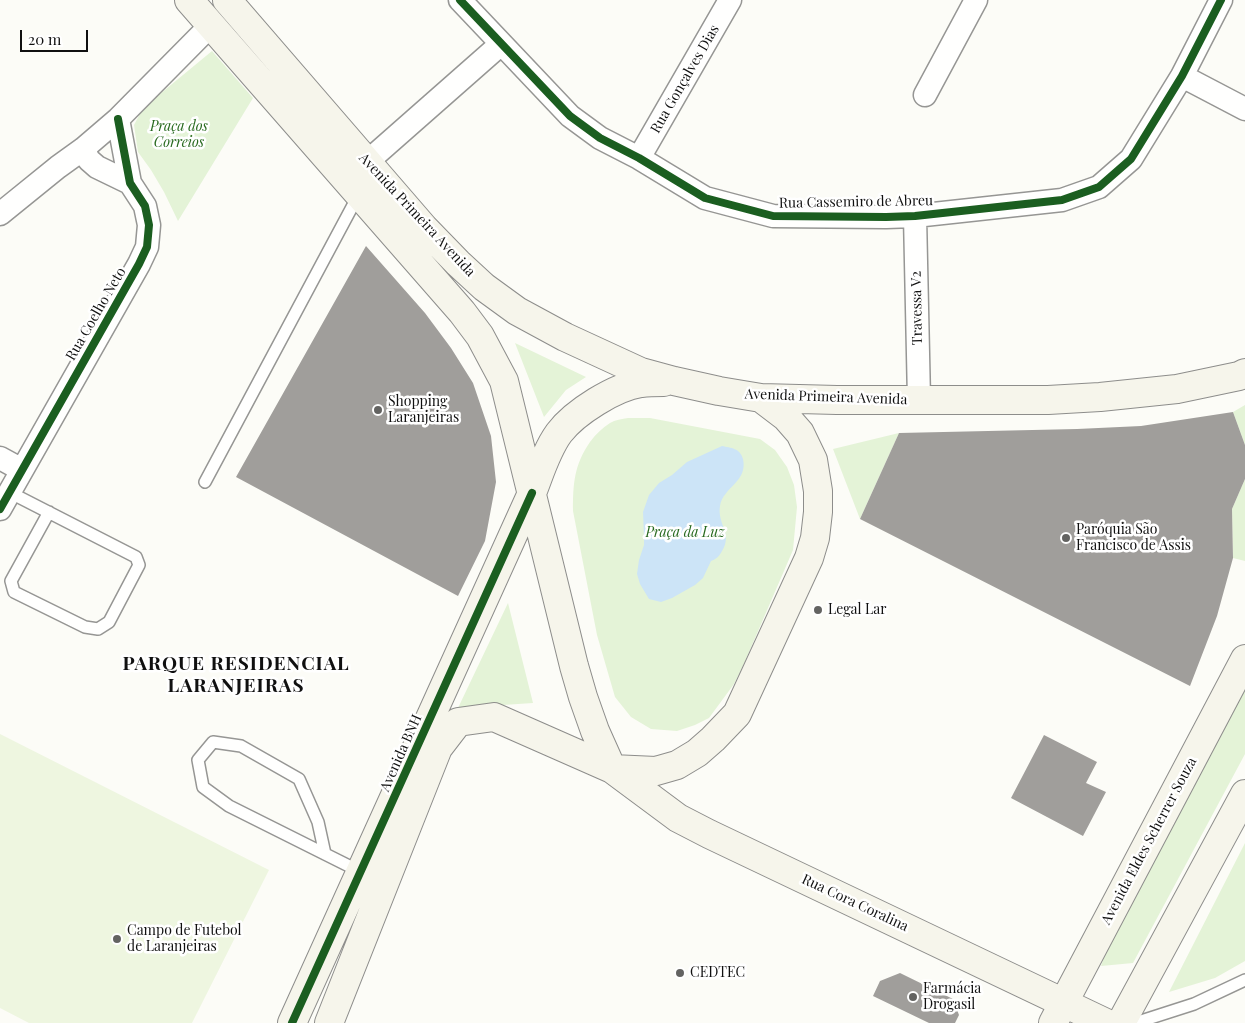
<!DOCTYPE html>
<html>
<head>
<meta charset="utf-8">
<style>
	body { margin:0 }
	#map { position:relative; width:1245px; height:1023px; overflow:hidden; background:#fcfcf7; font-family:"Playfair Display",serif }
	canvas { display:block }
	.scale { position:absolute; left:20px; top:30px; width:68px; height:22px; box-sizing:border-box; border:2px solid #101010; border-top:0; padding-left:6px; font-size:15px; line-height:18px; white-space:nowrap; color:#101010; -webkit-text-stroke:4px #fff; paint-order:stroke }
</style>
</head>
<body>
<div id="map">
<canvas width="1245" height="1023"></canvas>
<div class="scale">20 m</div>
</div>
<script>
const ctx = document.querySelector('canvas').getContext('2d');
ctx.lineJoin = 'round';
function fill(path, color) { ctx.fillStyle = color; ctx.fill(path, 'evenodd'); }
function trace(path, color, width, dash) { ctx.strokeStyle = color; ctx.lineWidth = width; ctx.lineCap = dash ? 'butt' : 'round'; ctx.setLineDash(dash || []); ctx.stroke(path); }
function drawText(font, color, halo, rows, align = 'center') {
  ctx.font = font + ' "Playfair Display",serif'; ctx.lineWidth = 5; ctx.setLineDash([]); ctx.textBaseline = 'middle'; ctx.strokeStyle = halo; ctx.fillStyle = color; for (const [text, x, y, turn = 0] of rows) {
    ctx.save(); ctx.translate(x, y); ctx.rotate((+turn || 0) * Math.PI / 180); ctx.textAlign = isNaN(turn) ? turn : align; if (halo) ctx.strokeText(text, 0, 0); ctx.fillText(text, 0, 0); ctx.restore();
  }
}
const green = new Path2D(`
	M212 51 253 98 178 221 164 192 151 170 138 152 134 125 143 108Z
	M515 343 586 377 566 390 544 417Z
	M1245 405V445L1233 412Z
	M628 418H650L760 439 775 450 787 467 794 485 797 507 793 550 743 666 734 684 709 718 695 725 677 731 651 729 631 717 615 697 597 635 573 511C573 484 574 465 590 442 596 434 602 428 610 423 615 420 622 419 628 418Z
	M899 433 860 519 833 449Z
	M1245 479V561L1233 558 1232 509Z
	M508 603 533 703 458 708Z
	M1245 689V754L1133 963 1101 966 1109 942Z
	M1245 843V961L1215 978 1169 992Z`);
const pitch = new Path2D(`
	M0 734 269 870 192 1023H29L0 1008Z`);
const water = new Path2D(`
	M722 446C731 448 740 448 743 459 748 482 723 487 720 506 717 524 733 534 722 551 719 557 716 559 711 561L703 578 695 585 672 598 661 602 649 599 640 584 637 574 639 560 644 545V537L643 512 649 495 659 483 672 475 687 462Z`);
const building = new Path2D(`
	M366 246 425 313 451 348 473 383 491 436 496 482 485 541 458 596 236 477Z
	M1233 412 1245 445V479L1232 509 1233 558 1217 616 1190 686 860 519 899 433 1077 429 1141 426Z
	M1044 735 1097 762 1086 783 1106 792 1083 836 1011 798Z
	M900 973 953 999 959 1015 955 1023H929L873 996 880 981Z`);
const lane = new Path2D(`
	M205 482 359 194
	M9 492 136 557 139 565 109 622 98 629 85 627 14 592 11 581 49 512
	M325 854 318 822 299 779 241 746 213 742 198 760 203 787 229 806 361 872
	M1135 1023 1194 1004 1245 980`);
const street = new Path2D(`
	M460 0 570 116 600 138 639 158 705 198 773 216 886 217 915 216 1062 200 1099 187 1131 159 1182 76 1221 0
	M1182 76 1245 109
	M925 95 976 0
	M83 149 89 160 97 167 130 183
	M639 158 730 0
	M367 162 501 44
	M0 214 58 167 83 149 118 119 211 25
	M915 216 919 400
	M0 458 22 470
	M0 509 139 264 147 247 149 225 145 206 130 183 118 119`);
const secondary = new Path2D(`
	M189 0 462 312 480 336 504 381 574 666 583 697 595 731 612 769
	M227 0 424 228 458 263 484 287 517 311 565 337 641 372 674 381 719 391 761 398 837 400H1048L1100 397 1177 389 1239 376 1245 373
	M612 769 656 771 677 765 697 753 713 739 737 714 809 558 815 538 818 512V491L813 460 800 433 786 417 761 398
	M292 1023 532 493C540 473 546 451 559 433 575 412 615 387 641 383 649 382 657 382 664 382
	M329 1023 438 748 458 722 494 717 612 769 678 818 709 834 1106 1023
	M1053 1023 1245 659
	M1121 1023 1245 794`);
const cycleway = new Path2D(`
	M460 0 570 116 600 138 639 158 705 198 773 216 886 217 915 216 1062 200 1099 187 1131 159 1182 76 1221 0
	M0 509 139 264 147 247 149 225 145 206 130 183 118 119
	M292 1023 532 493`);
const markers = [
	[378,410,5,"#636361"],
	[1066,538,5,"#636361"],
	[818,610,5,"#636361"],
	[117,939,5,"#636361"],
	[680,973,5,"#636361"],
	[913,997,5,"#636361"]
];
const streetNames = [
	["Rua Gonçalves Dias",685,79,-60],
	["Rua Cassemiro de Abreu",856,202,-1],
	["Avenida Primeira Avenida",417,215,47],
	["Travessa V2",917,308,-91],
	["Rua Coelho Neto",96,314,-60],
	["Avenida Primeira Avenida",826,397,2],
	["Avenida BNH",401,753,-66],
	["Avenida Eldes Scherrer Souza",1149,841,-62],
	["Rua Cora Coralina",855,903,25]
];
const parkNames = [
	["Praça dos",179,127],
	["Correios",179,143],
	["Praça da Luz",685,533]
];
const poiNames = [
	["Shopping",388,402],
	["Laranjeiras",388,418],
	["Paróquia São",1076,530],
	["Francisco de Assis",1076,546],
	["Legal Lar",828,610],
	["Campo de Futebol",127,931],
	["de Laranjeiras",127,947],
	["CEDTEC",690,973],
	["Farmácia",923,989],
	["Drogasil",923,1005]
];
const districtNames = [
	["PARQUE RESIDENCIAL",236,664],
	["LARANJEIRAS",236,686]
];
fill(green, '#e4f3d7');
fill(pitch, '#eef6e0');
fill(water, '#cce4f7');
fill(building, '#a09e9b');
trace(lane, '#969694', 14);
trace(street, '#969694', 25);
trace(secondary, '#8d8d8b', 30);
trace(lane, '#fffffe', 11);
trace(street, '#fffffe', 22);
trace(secondary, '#f6f5eb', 28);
trace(cycleway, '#1b5e20', 8);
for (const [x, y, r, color] of markers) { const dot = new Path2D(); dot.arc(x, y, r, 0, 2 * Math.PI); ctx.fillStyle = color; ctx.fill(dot); trace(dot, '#fff', 2); }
drawText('14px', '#101010', '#fff', streetNames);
drawText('italic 14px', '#286a1f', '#fff', parkNames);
drawText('14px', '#101010', '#fff', poiNames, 'left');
ctx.letterSpacing = '1px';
drawText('bold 19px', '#101010', '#fff', districtNames);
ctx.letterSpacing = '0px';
</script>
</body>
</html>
